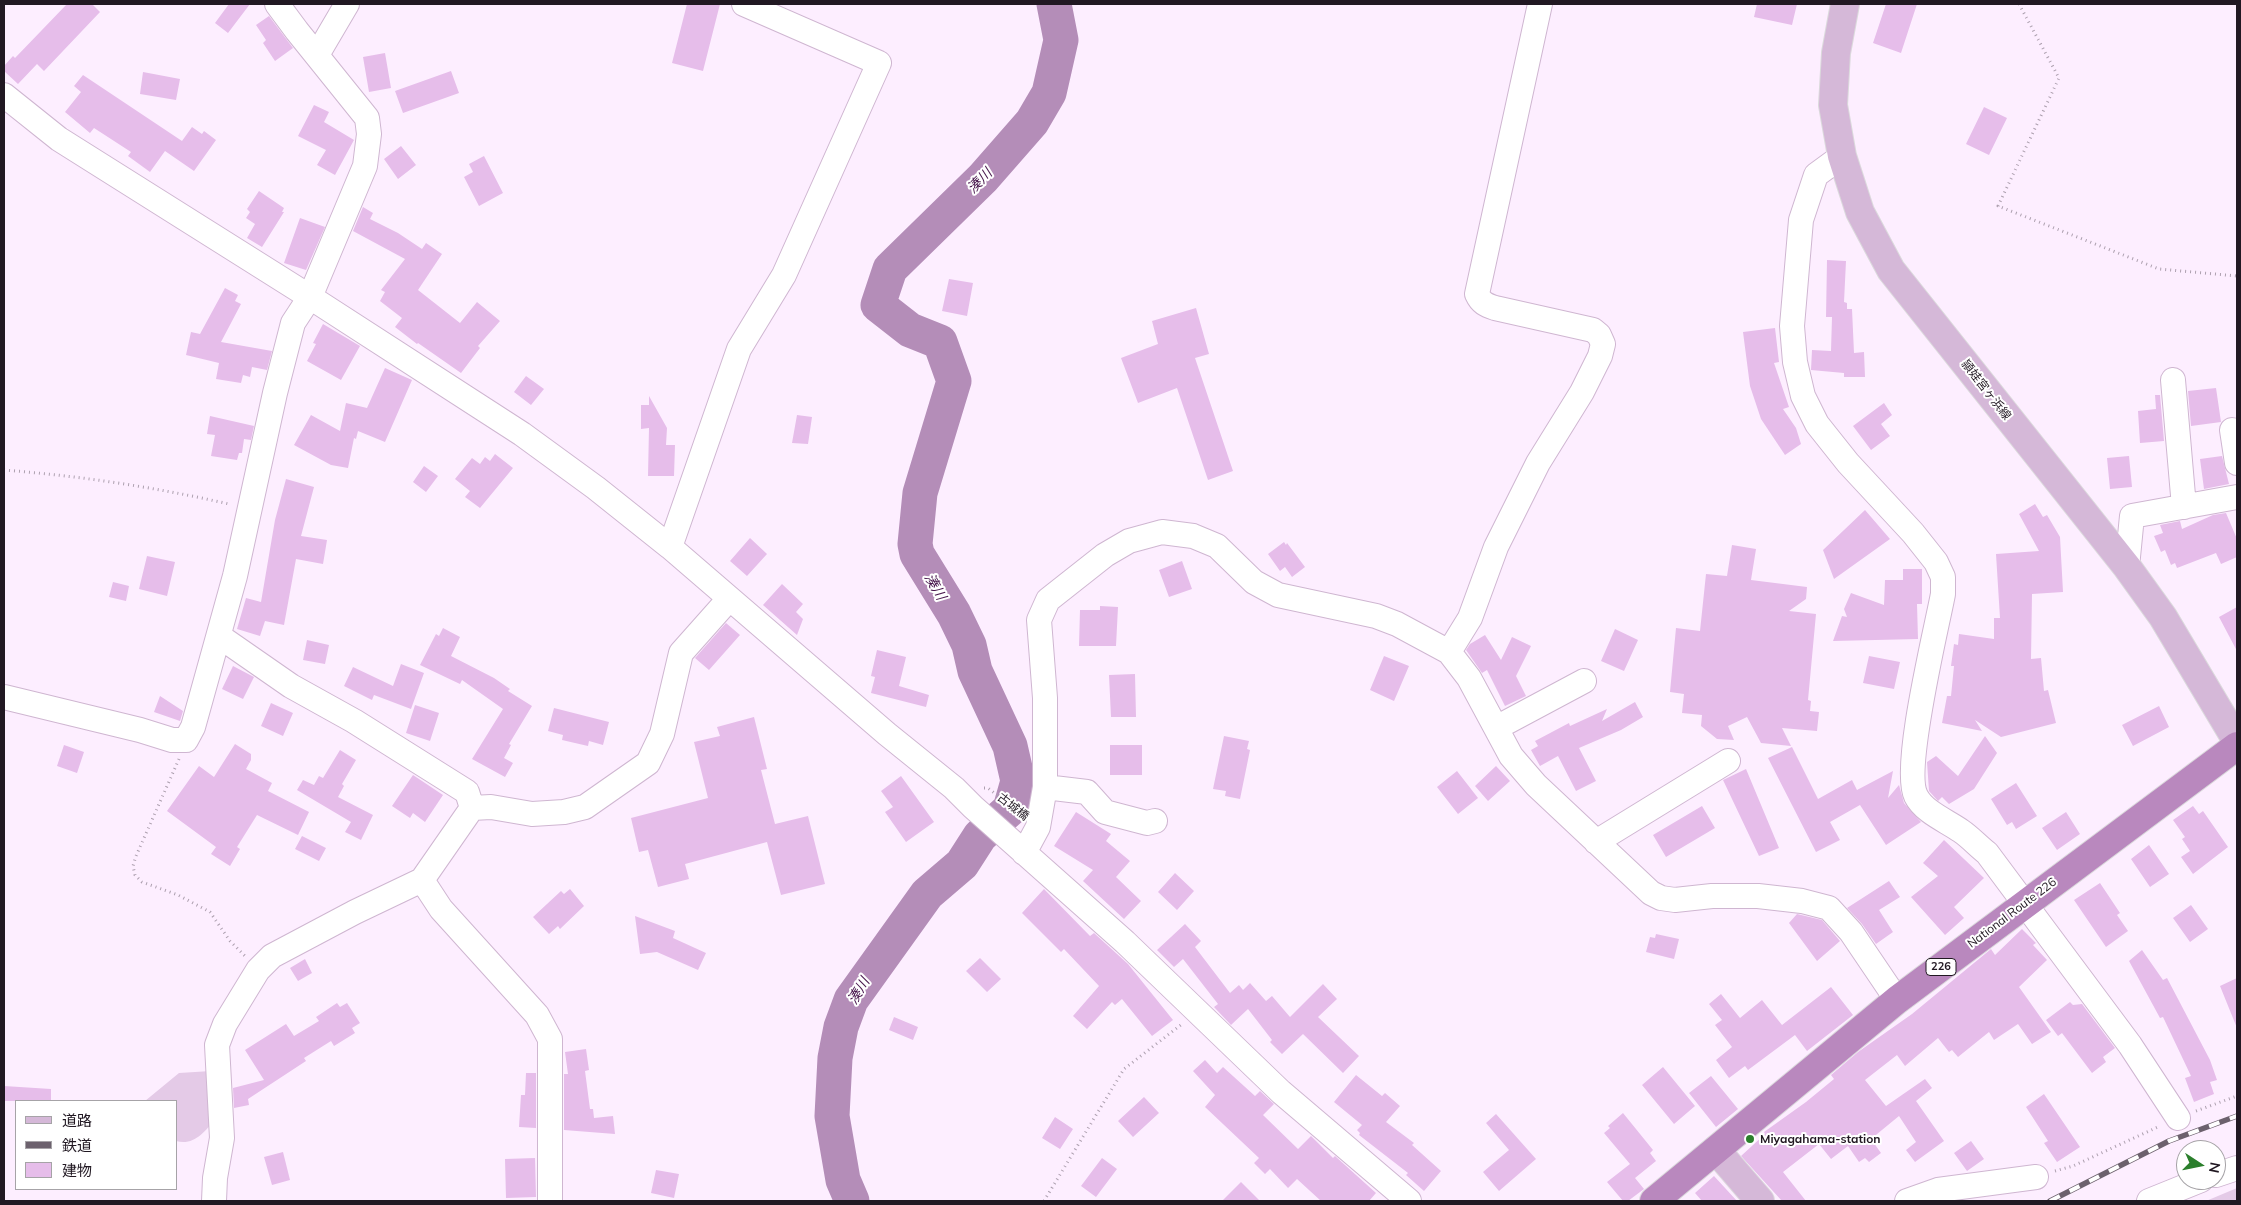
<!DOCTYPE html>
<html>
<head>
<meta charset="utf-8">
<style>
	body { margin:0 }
	#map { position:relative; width:2241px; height:1205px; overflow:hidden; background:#fdeeff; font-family:Mulish,"Noto Sans JP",sans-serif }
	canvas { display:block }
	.frame { position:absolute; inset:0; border:5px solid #211822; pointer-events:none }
	.legend { position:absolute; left:15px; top:1100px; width:162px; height:90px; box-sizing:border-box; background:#fff; border:1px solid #a6a3a7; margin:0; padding:6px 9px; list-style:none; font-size:15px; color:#211822 }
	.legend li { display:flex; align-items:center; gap:10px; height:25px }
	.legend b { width:25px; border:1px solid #a6a3a7 }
	.north { position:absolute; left:2176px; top:1140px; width:50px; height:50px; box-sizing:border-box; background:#fff; border:1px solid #a6a3a7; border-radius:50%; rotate:101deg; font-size:14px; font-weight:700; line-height:20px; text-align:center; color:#211822 }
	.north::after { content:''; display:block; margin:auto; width:18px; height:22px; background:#2b7f2c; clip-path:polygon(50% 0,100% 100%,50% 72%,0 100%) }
</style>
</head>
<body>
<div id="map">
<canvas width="2241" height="1205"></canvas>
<div class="frame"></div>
<ul class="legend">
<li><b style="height:6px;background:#d5b8d8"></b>道路</li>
<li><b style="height:6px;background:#6c616d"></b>鉄道</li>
<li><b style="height:14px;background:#e6bdea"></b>建物</li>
</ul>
<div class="north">N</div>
</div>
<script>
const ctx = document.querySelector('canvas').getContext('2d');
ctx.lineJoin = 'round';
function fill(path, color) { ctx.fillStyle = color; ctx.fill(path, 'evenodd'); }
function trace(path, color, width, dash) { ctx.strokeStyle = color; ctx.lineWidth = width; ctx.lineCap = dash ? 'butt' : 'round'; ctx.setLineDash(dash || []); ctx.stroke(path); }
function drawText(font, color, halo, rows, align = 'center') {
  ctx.font = font + ' Mulish,"Noto Sans JP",sans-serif'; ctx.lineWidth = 4; ctx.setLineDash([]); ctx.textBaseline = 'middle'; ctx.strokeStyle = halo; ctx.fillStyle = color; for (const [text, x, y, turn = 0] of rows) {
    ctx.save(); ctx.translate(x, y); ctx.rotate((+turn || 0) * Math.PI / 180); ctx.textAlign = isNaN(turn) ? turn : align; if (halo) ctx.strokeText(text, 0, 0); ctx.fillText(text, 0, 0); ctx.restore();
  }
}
const green = new Path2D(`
	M211 1071 215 1120C204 1132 194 1146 176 1141V1101H145L179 1073Z
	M2237 1188V1201H2206Z`);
const river = new Path2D(`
	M852 1201 843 1180 832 1116 835 1058 841 1027 851 1000 927 894 962 864 980 836 1010 809 1018 781 1010 746 975 671 969 645 954 614 917 554 915 544 920 493 954 381 940 342 910 330 878 305 890 269 983 178 1032 122 1049 93 1061 40 1054 4`);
const building = new Path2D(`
	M67 4H92L100 12 44 71 37 64 18 84 4 71V66L13 56 15 58Z
	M229 4H250L228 33 215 23Z
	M687 4H720L703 71 672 63Z
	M1757 4H1797L1792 25 1754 17Z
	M1886 4H1917L1901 53 1873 43Z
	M269 16 293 48 275 61 263 43 266 40 256 25Z
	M385 53 391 88 369 92 363 57Z
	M451 71 459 93 403 113 395 91Z
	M143 72 180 79 176 100 140 94Z
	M83 75 182 141 192 127 202 134 204 131 216 140 194 171 165 151 150 172 128 156 131 152 94 128 90 133 65 112 81 92 74 86Z
	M314 105 329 112 324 122 354 140 335 175 317 165 326 150 298 136Z
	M1984 107 2007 118 1989 155 1966 144Z
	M401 146 416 165 398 179 384 159Z
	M484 156 503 193 479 206 464 177 473 172 469 164Z
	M259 191 284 208 282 212H284L262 247 247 238 255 224 246 218 250 212 247 209Z
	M363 207 373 213 370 219 398 233 422 249 426 243 442 254 418 290 460 323 477 302 500 321 478 346 480 348 461 373 418 343 417 344 395 327 402 318 380 301 385 292 381 290 405 259 353 231Z
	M300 218 325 227 306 270 284 263Z
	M1827 260 1846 261 1844 302 1847 303V309H1852L1854 353 1864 352 1865 377H1844V373L1811 370 1812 350 1831 351 1832 317H1826Z
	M949 279 973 283 967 316 942 311Z
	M225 288 238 295 235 301 241 304 221 342 272 351 267 370 252 367 250 377 243 375 241 383 216 379 219 363 186 355 191 332 200 334Z
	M1196 308 1209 354 1195 358 1233 471 1208 480 1177 388 1138 403 1121 358 1158 344 1152 321Z
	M323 324 360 346 341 380 307 361 316 344 313 343Z
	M1775 328 1779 362 1774 363 1789 407 1783 409 1796 428 1801 444 1785 455 1761 419 1750 386 1743 332Z
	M385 368 412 380 385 442 358 431 356 439 354 438 348 468 331 465 294 445 311 415 340 431 346 403 367 408Z
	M526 376 544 389 531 405 514 392Z
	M2216 388 2221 422 2191 426 2188 391Z
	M2155 395H2160L2164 441 2140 443 2138 411 2156 409Z
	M649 396 667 428 666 445H675L674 476H648L649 428 641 429V405H649Z
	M1884 403 1892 415 1881 424 1890 436 1871 450 1853 426Z
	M797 415 812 417 808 444 792 443Z
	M210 416 254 426 251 440 244 439 242 453H239L237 460 211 456 215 435 207 434Z
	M495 454 513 468 480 508 465 497 470 491 455 479 472 458 480 464 485 457 490 461Z
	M2129 456 2132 487 2110 489 2107 458Z
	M2222 456 2229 484 2204 489 2200 459Z
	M424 466 438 476 426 492 413 482Z
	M286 479 314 487 301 536 327 540 323 564 296 559 284 625 265 621 260 636 237 629 246 598 261 602 275 520Z
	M2035 504 2043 517 2047 515 2060 537 2063 592 2032 594 2031 659 2041 658 2044 691 2048 690 2056 723 2001 737 1975 720 1982 731 1942 723 1947 696H1951L1954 666H1951L1954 644 1958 645 1959 634 1994 639V618H2000L1996 554 2039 551 2019 514Z
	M1865 510 1890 539 1834 579 1823 550Z
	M2226 513 2237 539V557L2221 564 2216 553 2177 568 2175 563 2171 565 2165 550 2161 552 2154 536 2163 533 2160 525 2180 521 2182 529 2213 515Z
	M750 538 767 554 747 576 730 561Z
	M1284 542 1286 545 1287 543 1305 567 1292 577 1285 567 1280 571 1268 554Z
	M1732 545 1756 549 1751 580 1807 587 1806 599 1789 611 1816 614 1808 700 1811 701 1810 711 1819 712 1817 731 1782 728 1791 746 1761 743 1747 717 1728 726 1734 740 1717 739 1701 726 1702 715 1682 713 1684 694 1670 692 1676 628 1700 631 1706 574 1727 576Z
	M147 556 175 562 167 596 139 589Z
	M1182 561 1192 589 1169 597 1159 570Z
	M1903 569H1922V604H1917L1918 639 1833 641 1842 616 1847 617 1844 609 1851 593 1884 605 1885 580H1903Z
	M113 582 129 586 126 601 109 597Z
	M782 584 803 604 796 612 803 619 797 635 763 605Z
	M1100 606 1118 607 1116 646H1079L1080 610H1100Z
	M2237 607V651L2219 617Z
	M726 623 740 635 709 670 695 658Z
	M443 628 460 637 451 656 494 678 510 689 508 691 532 706 509 744 511 745 504 758 513 763 505 777 472 759 503 709 462 680 460 684 420 665 436 634 439 636Z
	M1615 629 1638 640 1624 671 1601 661Z
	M1485 635 1501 660 1512 637 1531 646 1516 676 1526 696 1505 706 1487 670 1482 673 1466 650 1470 644Z
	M307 640 329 645 325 664 303 660Z
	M877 650 906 657 899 686 929 695 926 707 871 693 875 677 871 676Z
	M1384 656 1409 666 1394 701 1370 690Z
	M1869 656 1900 662 1894 689 1863 683Z
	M401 664 424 673 411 709 374 695 372 700 344 686 353 667 393 686Z
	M233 666 254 677 243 699 222 689Z
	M1135 674 1136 717H1111L1109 675Z
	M160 696 183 711 180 721 154 712Z
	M1635 702 1643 717 1621 730 1579 748 1596 781 1576 791 1558 756 1540 766 1531 750 1538 746 1535 741 1569 723 1570 726 1607 709 1602 721Z
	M271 703 293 713 283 736 261 726Z
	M415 705 439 713 430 741 406 733Z
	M2159 706 2169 727 2133 746 2122 725Z
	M554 708 609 722 603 745 589 741 588 746 562 740 563 735 548 731Z
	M754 717 767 769 761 770 775 824 808 816 825 884 781 895 767 842 685 864 689 879 658 887 648 850 639 852 631 818 708 798 694 742 720 736 717 727Z
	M1224 736 1249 741 1247 749 1250 750 1240 799 1225 796 1226 791 1213 789Z
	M1985 736 1997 753 1974 789 1949 804 1942 797 1938 801 1929 791 1927 762 1936 756 1958 776Z
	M235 744 251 754V760L246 769 272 783 268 791 309 812 298 835 257 815 237 847 240 849 230 866 211 854 216 847 167 811 199 766 214 777Z
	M64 745 84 752 77 773 57 766Z
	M1110 745H1142V775H1110Z
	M1792 747 1818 799 1852 780 1857 790 1893 771 1888 798 1899 785 1904 803 1921 822 1886 845 1860 805 1830 822 1840 840 1816 852 1768 758Z
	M340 750 356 760 342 784 344 786 338 797 373 815 361 840 345 832 351 822 297 790 303 780 314 785 319 776 323 778Z
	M1496 766 1510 781 1488 801 1475 786Z
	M1746 769 1779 848 1759 856 1723 780Z
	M1457 771 1478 798 1458 814 1437 787Z
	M413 775 443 795 425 822 413 813 410 818 392 806Z
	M901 776 934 822 906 842 885 812 893 807 881 791Z
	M2016 783 2037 816 2016 829 2012 822 2007 825 1991 799Z
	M1702 806 1715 828 1666 857 1653 835Z
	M2193 806 2199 814 2203 811 2228 847 2193 874 2181 857 2190 851 2182 839 2185 837 2173 820Z
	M1076 812 1111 834 1106 841 1130 861 1116 877 1141 901 1124 919 1083 881 1093 870 1054 846Z
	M2066 812 2080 834 2057 850 2042 828Z
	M302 836 326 848 319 861 295 849Z
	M1944 840 1984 878 1954 907 1964 918 1945 935 1911 897 1938 876 1923 863Z
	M2149 845 2169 874 2150 887 2131 859Z
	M1175 873 1194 891 1177 910 1158 892Z
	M1889 881 1900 897 1879 910 1893 932 1876 944 1862 924 1847 908Z
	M2100 883 2120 913 2117 915 2128 931 2106 947 2074 900Z
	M570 889 584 906 560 929 558 926 549 934 533 917 561 891 564 894Z
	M1044 889 1090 936 1094 933 1128 964 1173 1020 1152 1036 1122 999 1115 1005 1112 1002 1087 1029 1073 1016 1099 986 1064 949 1061 952 1022 913Z
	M2191 905 2208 929 2190 942 2173 918Z
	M1797 914 1822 920 1840 941 1817 961 1789 923Z
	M635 916 675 931 673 938 706 953 698 970 657 952 640 954Z
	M1185 924 1201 941 1195 947 1230 993 1239 985 1243 990 1250 983 1266 1001 1272 996 1290 1017 1323 984 1337 999 1318 1017 1359 1056 1343 1073 1303 1034 1282 1054 1270 1042 1272 1040 1248 1009 1231 1025 1214 1007 1218 1004 1183 959 1174 967 1157 950Z
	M2022 929 2036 943 2033 945 2047 960 2019 987 2051 1032 2032 1044 2018 1024 1994 1040 1989 1032 1958 1057 1952 1050 1949 1052 1938 1038 1905 1066 1897 1055 1865 1080 1886 1106 1925 1079 1932 1088 1916 1101 1944 1141 1915 1162 1906 1150 1916 1142 1899 1116 1871 1139 1881 1153 1869 1162 1865 1158 1859 1162 1848 1146 1831 1159 1819 1144 1783 1172 1806 1201H1782L1741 1156 1765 1134 1764 1132 1806 1102 1834 1079 1831 1075 1858 1052 1912 1014 1991 949 1995 955Z
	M1656 934 1679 939 1674 959 1646 952 1650 937 1655 938Z
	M2142 950 2163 980 2167 978 2210 1060 2217 1080 2210 1082 2214 1094 2194 1102 2185 1078 2191 1076 2163 1017 2160 1018 2129 961Z
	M980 958 1001 979 987 992 966 971Z
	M305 959 312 973 298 981 290 968Z
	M2237 978V1028L2220 986Z
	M1831 987 1853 1015 1807 1051 1795 1035 1748 1070 1745 1066 1729 1078 1716 1060 1732 1047 1715 1025 1722 1020 1709 1004 1721 994 1740 1018 1762 1000 1782 1025Z
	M2070 1002 2073 1005 2082 1004 2115 1048 2103 1057 2106 1062 2092 1073 2062 1033 2058 1036 2046 1020Z
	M337 1003 340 1007 347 1003 360 1023 352 1028 355 1033 334 1046 331 1041 304 1058 306 1061 248 1099 249 1105 234 1108 233 1088 264 1080 245 1050 286 1024 294 1036 319 1021 316 1017Z
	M894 1017 918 1027 913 1040 889 1030Z
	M586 1049 589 1070 585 1071 590 1109H593L594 1118 613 1116 615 1134 564 1130V1074H568L565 1052Z
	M1205 1060 1217 1073 1223 1067 1255 1096 1260 1091 1274 1104 1263 1115 1298 1149 1311 1136 1333 1158 1335 1156 1376 1193 1369 1201H1321L1297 1179 1288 1188 1270 1169 1265 1174 1254 1163 1259 1158 1205 1107 1215 1095 1193 1071Z
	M1663 1067 1695 1106 1674 1124 1642 1085Z
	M526 1073H536V1128L519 1127 521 1095H525Z
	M1356 1075 1382 1096 1385 1093 1400 1106 1386 1122 1414 1143 1412 1145 1441 1171 1424 1191 1406 1175 1408 1173 1359 1135 1360 1133 1357 1130 1362 1125 1334 1102Z
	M1711 1076 1738 1109 1716 1127 1689 1093Z
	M4 1086 51 1089V1101H4Z
	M2044 1094 2080 1147 2057 1162 2044 1143 2048 1141 2026 1107Z
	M1144 1097 1159 1113 1133 1137 1118 1121Z
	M1623 1113 1653 1150 1650 1153 1656 1161 1635 1178 1644 1189 1628 1201H1623L1607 1182 1630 1164 1604 1133 1610 1128 1608 1126Z
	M1496 1114 1536 1159 1499 1191 1483 1172 1509 1150 1486 1123Z
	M1055 1117 1073 1129 1060 1149 1042 1138Z
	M1971 1141 1984 1159 1967 1171 1954 1153Z
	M283 1152 290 1180 272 1185 264 1157Z
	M535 1158 536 1197 506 1198 505 1159Z
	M1102 1158 1117 1169 1096 1197 1081 1186Z
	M656 1170 679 1174 674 1198 651 1193Z
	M1714 1176 1737 1201H1702L1695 1193Z
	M1241 1182 1260 1201H1222Z`);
const path = new Path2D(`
	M2019 4 2059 78 1998 206 2159 269 2237 276
	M4 470C80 476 154 487 229 504
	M179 759 136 856 133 866 135 875 142 882 178 895 210 912 230 941 245 956
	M984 788H988L1019 813
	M2196 1111 2237 1096
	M2055 1171 2073 1166 2160 1126
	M1044 1201 1124 1069 1182 1024`);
const minor = new Path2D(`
	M317 55 347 4
	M4 95 59 139 310 297 522 434 596 488 670 547 887 734 954 788 973 807 1125 942 1281 1092 1409 1201
	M1842 156 1816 175 1801 220 1792 326 1795 362 1803 396 1817 424 1848 463 1913 533 1936 562 1943 577V594C1936 631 1902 769 1916 796 1924 812 1947 821 1961 831 1970 837 1978 846 1987 853L2130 1045 2178 1118
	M2173 380 2184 507
	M2232 430 2237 463
	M670 547 739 349 784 275 879 63 744 4
	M2127 567 2132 516 2237 497
	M219 636 291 686 354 721 467 792 472 808 422 880 441 909 537 1015 550 1039V1201
	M1449 652 1470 618 1496 547 1538 463 1582 392 1600 356 1603 344 1599 335 1593 330 1495 308C1486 305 1481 303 1477 294L1540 4
	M4 697 140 730 172 740H186L193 727 235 576 275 393 293 323 310 297 365 166 369 134 367 118 297 31 277 4
	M1496 728 1584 681
	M1045 787 1087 792 1105 812 1147 823 1155 821
	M472 808 491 807 532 814 564 812 585 807 648 763 662 734 681 653 729 599
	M1596 842 1728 761
	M1024 853 1038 827 1045 787V698L1039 620 1048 600 1105 555 1129 541 1162 532 1193 536 1217 546 1254 582 1278 595 1376 616 1397 624 1449 652 1469 678 1511 756 1536 785 1651 893 1661 898 1675 900 1712 896H1758L1802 901 1829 908 1851 932 1897 1000
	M2216 1175 2237 1168
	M214 1201 215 1178 222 1138 217 1045 225 1024 258 970 272 956 355 912 422 880
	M1907 1201 1938 1190 2036 1177
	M2149 1201 2201 1180`);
const major = new Path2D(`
	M1845 4 1836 53 1833 105 1842 156 1860 212 1891 270 2127 567 2163 617 2237 741
	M1716 1150 1760 1201`);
const highway = new Path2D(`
	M1654 1201 1897 1000 2237 746`);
const rail = new Path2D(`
	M2050 1201 2169 1141 2237 1116`);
const markers = [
	[1750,1139,5,"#2b7f2c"]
];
const shields = [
	[1941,967,30]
];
const shieldNames = [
	["226",1941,967]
];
const streetNames = [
	["頴娃宮ヶ浜線",1986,390,52],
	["古城橋",1013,807,38],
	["National Route 226",2012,913,-37]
];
const poiNames = [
	["Miyagahama-station",1760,1139]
];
const waterNames = [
	["湊川",980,181,-46],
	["湊川",935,587,60],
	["湊川",859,991,-59]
];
fill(green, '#e4cae7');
trace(river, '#b48db8', 35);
fill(building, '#e6bdea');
trace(minor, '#cfb6d1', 26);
trace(major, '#dbdadc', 30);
trace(highway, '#dbdadc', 30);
trace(path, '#ada0af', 3, [1, 4]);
trace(minor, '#fff', 24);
trace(major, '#d5b8d8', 28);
trace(highway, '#b988be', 28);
trace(rail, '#6c616d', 5.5);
trace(rail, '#fff', 4, [11]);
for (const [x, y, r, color] of markers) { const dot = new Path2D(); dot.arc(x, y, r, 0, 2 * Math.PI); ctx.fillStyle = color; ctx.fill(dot); trace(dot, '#fff', 2); }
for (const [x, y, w] of shields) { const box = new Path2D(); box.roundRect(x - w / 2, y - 8.5, w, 17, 4); ctx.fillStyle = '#fff'; ctx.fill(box); trace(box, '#211822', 1); }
drawText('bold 11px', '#211822', null, shieldNames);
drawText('12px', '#211822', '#fff', streetNames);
drawText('bold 12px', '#211822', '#fff', poiNames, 'left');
drawText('italic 14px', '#47164c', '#fff', waterNames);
</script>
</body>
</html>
